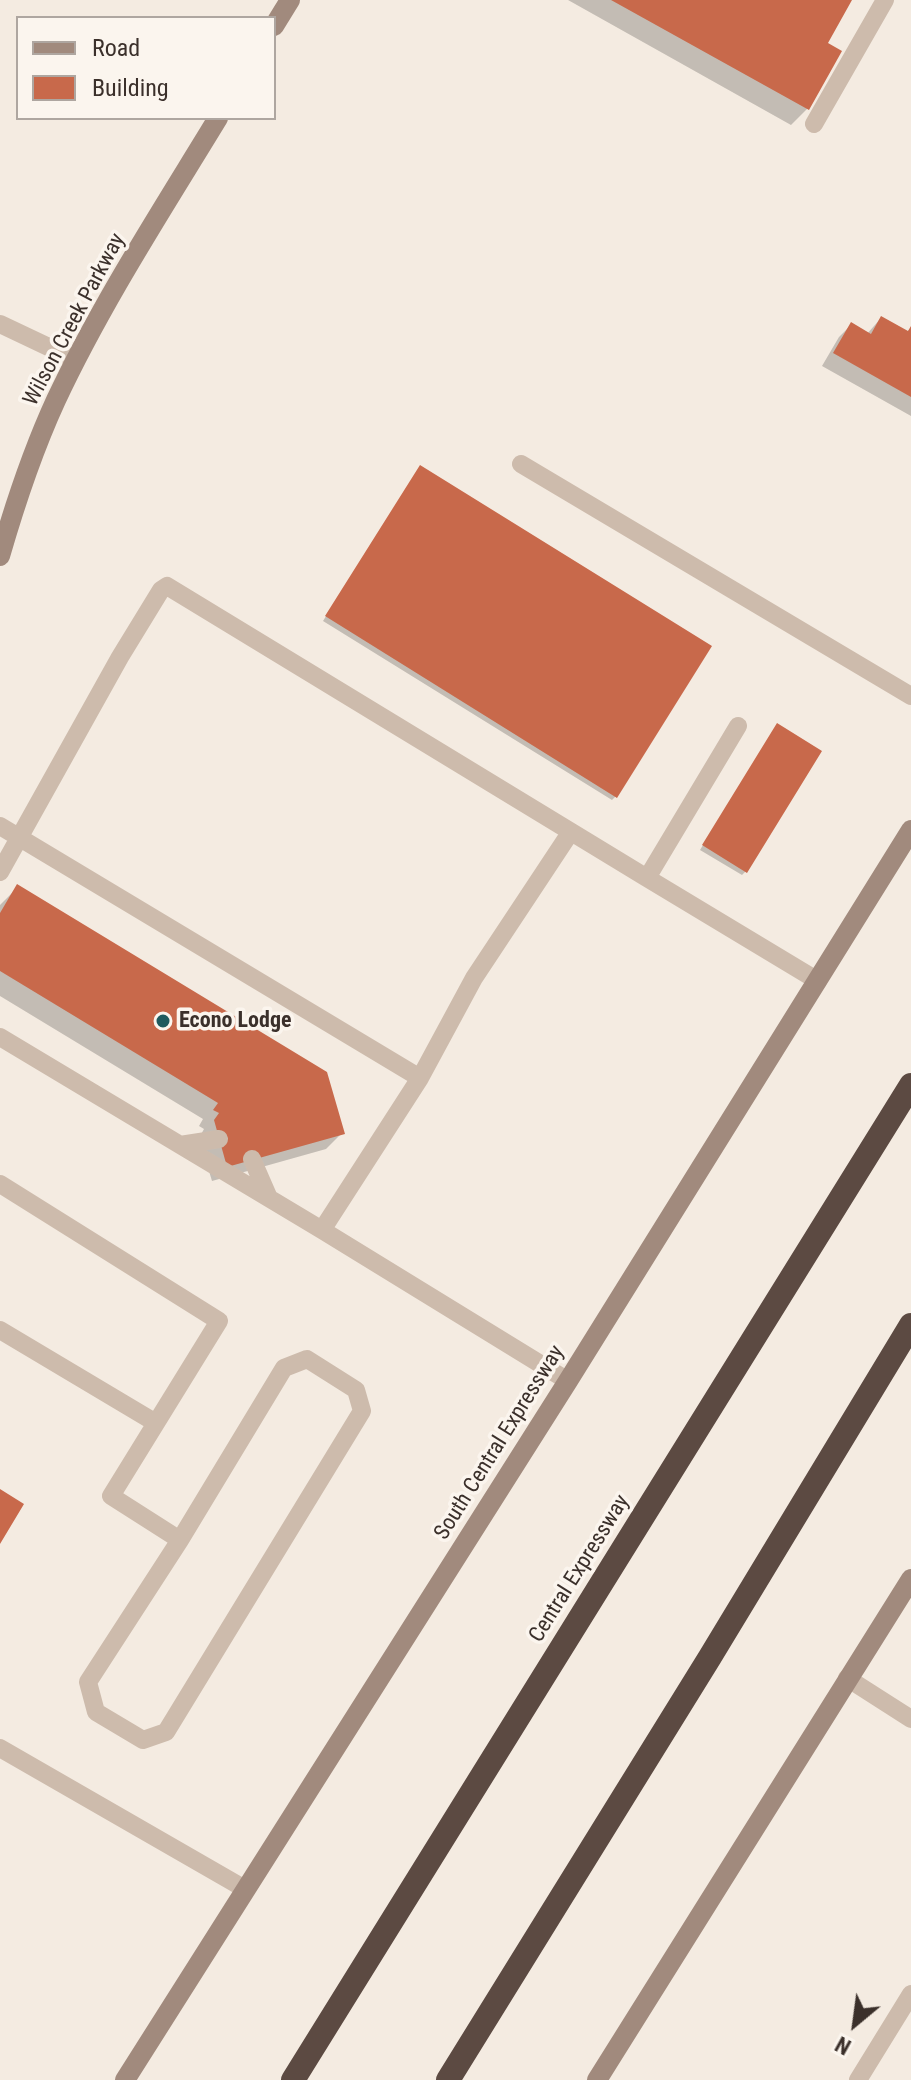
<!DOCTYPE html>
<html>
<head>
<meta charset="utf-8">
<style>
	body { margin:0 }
	#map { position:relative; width:911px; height:2080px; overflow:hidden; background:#f4ebe1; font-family:"Roboto Condensed",sans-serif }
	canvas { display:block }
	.legend { position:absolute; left:16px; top:16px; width:260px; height:104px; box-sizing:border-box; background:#fbf5ee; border:2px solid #aea6a0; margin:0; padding:10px 14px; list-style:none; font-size:24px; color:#3b302b }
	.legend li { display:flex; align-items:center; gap:16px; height:40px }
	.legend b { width:40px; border:2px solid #aea6a0 }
	.north { position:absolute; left:815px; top:1984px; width:80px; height:80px; -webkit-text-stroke:6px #fbf5ee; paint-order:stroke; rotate:209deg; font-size:22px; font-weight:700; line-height:32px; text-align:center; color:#3b302b }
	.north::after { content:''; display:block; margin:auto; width:28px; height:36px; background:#3b302b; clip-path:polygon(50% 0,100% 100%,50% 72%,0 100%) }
</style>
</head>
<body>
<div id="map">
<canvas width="911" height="2080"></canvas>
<ul class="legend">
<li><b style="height:10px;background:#a18a7d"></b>Road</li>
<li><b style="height:22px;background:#c8694b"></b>Building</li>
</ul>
<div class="north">N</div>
</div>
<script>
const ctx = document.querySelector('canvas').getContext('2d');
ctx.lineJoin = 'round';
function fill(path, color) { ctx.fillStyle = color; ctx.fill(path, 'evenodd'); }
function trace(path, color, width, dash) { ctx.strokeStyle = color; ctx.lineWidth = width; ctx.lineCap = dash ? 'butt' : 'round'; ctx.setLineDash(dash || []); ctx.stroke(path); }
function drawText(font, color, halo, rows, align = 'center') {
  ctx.font = font + ' "Roboto Condensed",sans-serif'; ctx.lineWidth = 7; ctx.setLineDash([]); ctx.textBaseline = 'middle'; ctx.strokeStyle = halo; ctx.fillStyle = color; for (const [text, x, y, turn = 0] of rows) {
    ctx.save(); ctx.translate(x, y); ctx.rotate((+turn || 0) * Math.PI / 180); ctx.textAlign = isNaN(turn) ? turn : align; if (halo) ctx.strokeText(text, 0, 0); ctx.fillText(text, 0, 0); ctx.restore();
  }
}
const shadow = new Path2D(`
	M568 0H850L825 44 839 52 807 109 791 125Z
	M881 318 907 332 911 328V416L822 366 839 337 851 325 867 334Z
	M417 471 616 796 612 800 323 621Z
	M774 729 746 871 742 875 700 850Z
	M18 887 342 1133 326 1149 212 1181 199 1138 204 1129 199 1126 203 1119 0 996V905Z`);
const building = new Path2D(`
	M611 0H852L828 43 842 51 809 110Z
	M881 316 908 331 911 326V397L833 353 851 322 871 334Z
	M420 465 712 646 617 798 325 616Z
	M777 723 822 751 747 873 702 845Z
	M17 884 327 1072 345 1134 227 1167 214 1120 219 1113 213 1110 218 1103 0 971V913Z
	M0 1489 24 1504 0 1544Z`);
const service = new Path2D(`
	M814 124 885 0
	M0 324 76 360
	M521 464 911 696
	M738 726 647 878 818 981
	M0 826 420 1078
	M0 872 120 657 161 590 167 586 647 878
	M0 1037 322 1230 568 1381
	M180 1145 219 1139
	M252 1159 269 1198
	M0 1184 219 1321 111 1496 180 1540 88 1682 96 1712 143 1740 166 1732 362 1411 356 1390 307 1359 284 1368 180 1540
	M322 1230 420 1078 474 978 570 833
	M0 1330 156 1423
	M847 1678 911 1719
	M0 1748 245 1889
	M858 2080 911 1994`);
const secondary = new Path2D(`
	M274 26 290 0
	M0 556C15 504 33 450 56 400 102 302 162 210 218 118
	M125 2080 568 1381 911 830
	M597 2080 911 1579`);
const motorway = new Path2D(`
	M293 2080 911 1085
	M448 2080 710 1657 911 1325`);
const markers = [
	[163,1021,8,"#1f5a5e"]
];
const streetNames = [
	["Wilson Creek Parkway",75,320,-62],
	["South Central Expressway",500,1443,-58],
	["Central Expressway",580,1569,-58]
];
const poiNames = [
	["Econo Lodge",179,1021]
];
fill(shadow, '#0003');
fill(building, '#c8694b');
trace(service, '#cdbbac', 18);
trace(secondary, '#a18a7d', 20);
trace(motorway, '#5c4a42', 24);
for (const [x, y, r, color] of markers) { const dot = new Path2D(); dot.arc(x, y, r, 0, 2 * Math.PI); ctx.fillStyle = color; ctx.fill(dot); trace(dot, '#fbf5ee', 3); }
drawText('22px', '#3b302b', '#fbf5ee', streetNames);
drawText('bold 22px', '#3b302b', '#fbf5ee', poiNames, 'left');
</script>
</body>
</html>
